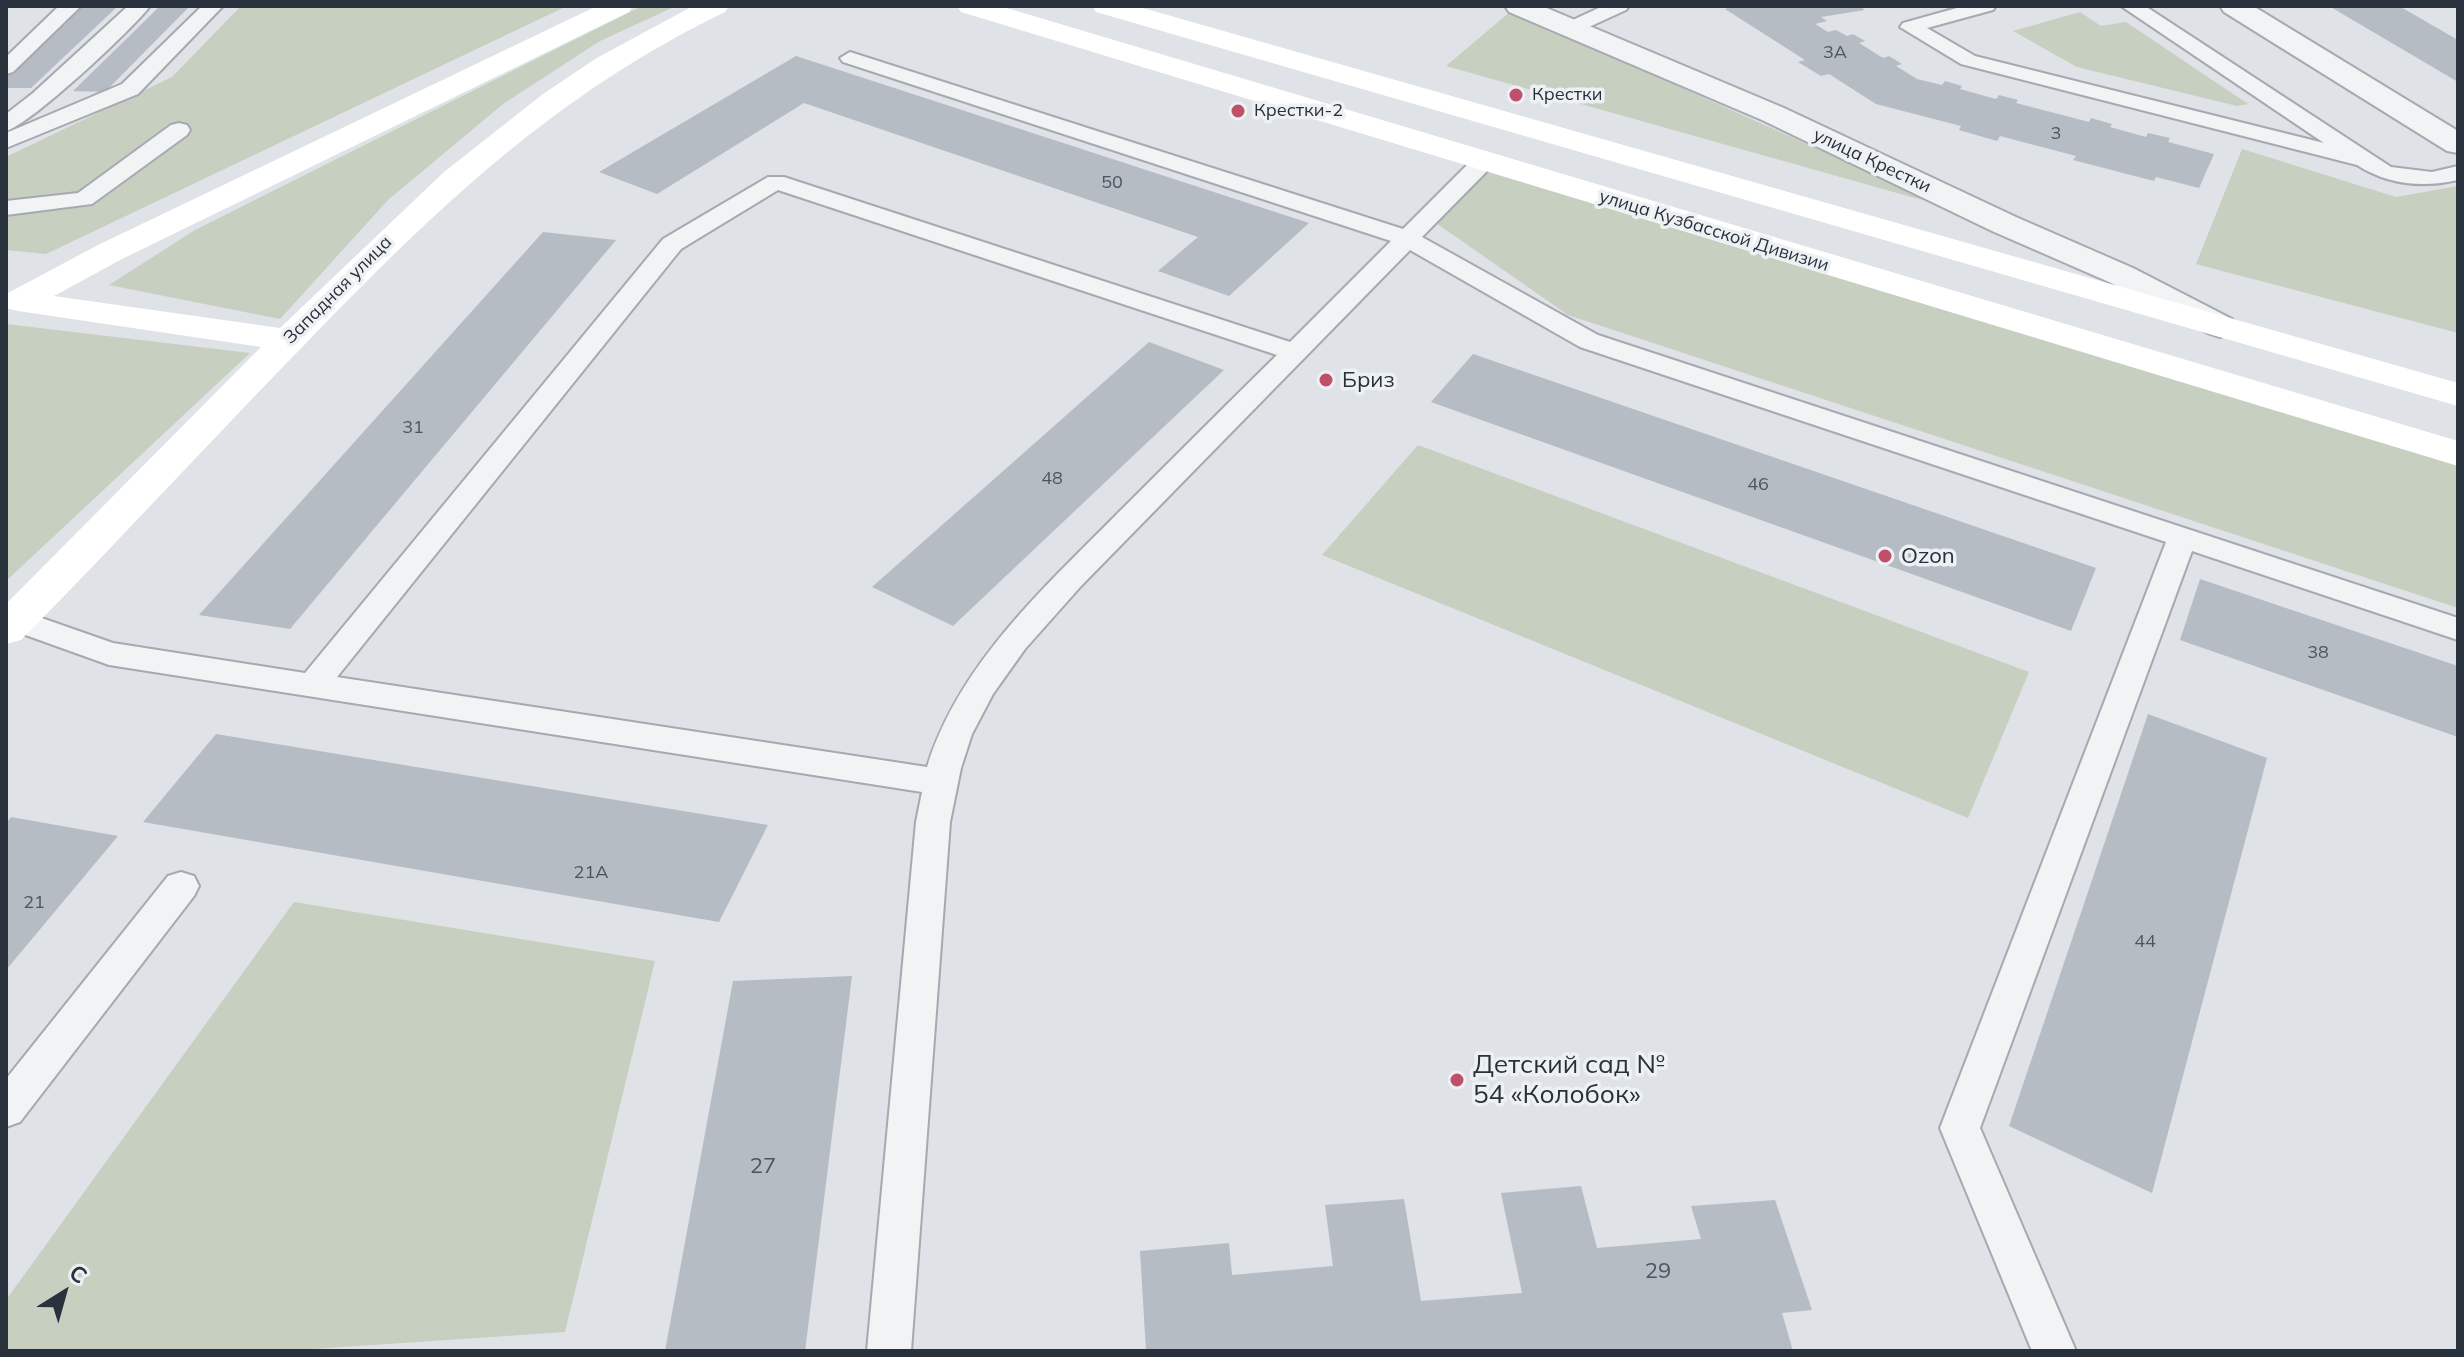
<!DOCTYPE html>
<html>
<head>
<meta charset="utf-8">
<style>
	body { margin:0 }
	#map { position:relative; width:2464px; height:1357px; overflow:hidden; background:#dfe2e6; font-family:Mulish,sans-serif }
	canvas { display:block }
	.frame { position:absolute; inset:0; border:8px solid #29313c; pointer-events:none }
	.north { position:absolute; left:24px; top:1253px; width:80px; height:80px; -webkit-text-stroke:6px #eef1f4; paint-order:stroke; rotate:37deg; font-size:22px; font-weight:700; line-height:32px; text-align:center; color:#29313c }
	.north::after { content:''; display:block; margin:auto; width:28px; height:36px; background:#29313c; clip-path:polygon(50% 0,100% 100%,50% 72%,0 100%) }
</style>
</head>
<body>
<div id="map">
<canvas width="2464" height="1357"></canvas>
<div class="frame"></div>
<div class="north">С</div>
</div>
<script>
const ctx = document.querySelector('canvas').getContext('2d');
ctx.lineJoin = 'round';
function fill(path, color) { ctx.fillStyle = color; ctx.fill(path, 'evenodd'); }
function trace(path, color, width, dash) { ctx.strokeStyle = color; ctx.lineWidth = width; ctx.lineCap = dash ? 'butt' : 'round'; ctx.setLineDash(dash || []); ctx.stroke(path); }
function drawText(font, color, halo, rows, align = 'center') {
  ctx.font = font + ' Mulish,sans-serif'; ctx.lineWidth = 7; ctx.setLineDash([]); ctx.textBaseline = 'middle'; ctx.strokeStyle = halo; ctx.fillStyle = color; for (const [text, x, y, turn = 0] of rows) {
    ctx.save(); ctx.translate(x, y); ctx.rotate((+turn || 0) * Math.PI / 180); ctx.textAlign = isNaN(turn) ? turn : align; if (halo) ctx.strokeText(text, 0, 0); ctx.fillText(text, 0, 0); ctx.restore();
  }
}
const green = new Path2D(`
	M241 6H567L46 254 6 250V157L172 77Z
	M642 6H676L600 41 503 104 388 200 280 319 109 285 195 230Z
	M1511 11 1907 189 1922 200 1446 66Z
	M2080 12 2101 26 2126 22 2248 104 2237 106 2077 67 2013 31Z
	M2242 149 2396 197 2458 186V333L2196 264Z
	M1496 163 2458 457V608L1568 315 1436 223Z
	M6 324 250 353 6 581Z
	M1418 445 2029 672 1968 818 1322 555Z
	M294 902 655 961 565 1332 284 1351H6V1300Z`);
const building = new Path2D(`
	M83 6H118L31 88H6V75Z
	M160 6H190L105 92 73 91Z
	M1734 6H1859L1865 10 1821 17 1827 21 1815 24 1828 32 1836 30 1847 36 1853 34 1865 41 1859 43 1883 58 1889 56 1902 64 1896 66 1917 79 1942 85 1945 81 1962 86 1960 89 1996 99 1999 95 2018 100 2016 103 2089 122 2091 118 2112 124 2110 127 2146 137 2148 133 2170 138 2168 142 2214 154 2199 188 2156 177 2154 181 2073 160 2076 156 2000 136 1997 141 1959 130 1961 126 1876 104 1829 74 1821 76 1798 62 1805 60 1725 9Z
	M2329 6H2399L2458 40V82Z
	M796 56 1309 223 1229 296 1158 271 1198 237 804 103 657 194 599 172Z
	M543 232 616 240 290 629 199 615Z
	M1149 342 1224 370 953 626 872 587Z
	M1473 354 2096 568 2071 631 1431 402Z
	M2200 579 2458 666V737L2180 640Z
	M2148 714 2267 758 2152 1193 2009 1126Z
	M216 734 768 825 719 922 143 822Z
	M11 817 118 836 6 970V823Z
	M852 976 805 1351H665L733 981Z
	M1581 1186 1597 1248 1701 1239 1691 1206 1775 1200 1812 1310 1782 1313 1793 1351H1146L1140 1251 1229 1243 1232 1275 1333 1266 1325 1205 1404 1199 1421 1301 1522 1293 1501 1193Z`);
const lane = new Path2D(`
	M59 6H81L13 72 6 74V57Z
	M128 6H150C133 29 30 125 6 131V114L33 93Z
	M202 6H223L138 94 6 148V133L122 84Z
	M1603 6H1629L1626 10 1578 32 1571 34 1561 28 1564 24Z
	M1964 6H1996L1993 10 1927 28 1975 56 2324 143 2121 6H2145L2391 167 2432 172 2458 166V180C2423 188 2388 185 2357 165L1961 64 1900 27 1903 23Z
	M850 52 1403 229 1475 157H1491L1494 162 1491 167 1422 237 1598 335 2458 618V640L2192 551 1980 1128 2076 1351H2032L1940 1128 2166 542 1580 347 1410 250 1081 586 1025 649 993 694 972 734 961 768 950 822 911 1351H867L916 822 922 792 109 665 6 628V612L16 609 113 643 305 673 663 239 768 177H784L1290 342 1391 241 843 62 840 58ZM778 190 1277 355C1223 408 1170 461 1116 515 1043 589 959 664 927 767L337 677 681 249Z
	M179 123 187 125 190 130 187 135 92 204 6 215V201L78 193 171 125Z
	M181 872 194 876 199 886 194 896 20 1122 6 1127V1079L168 876Z`);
const street = new Path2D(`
	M1505 6H1542L1784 108 2016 217 2133 268 2232 319 2238 326 2232 333 2220 337 2208 333 2109 282 1992 231 1762 120 1509 12Z
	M2220 6H2253L2458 131V153L2447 151 2224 12Z`);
const secondary = new Path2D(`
	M597 6H633L629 12 122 259 54 296 280 328 444 172 543 94 595 59 693 6H729L725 12C556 94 439 206 310 339 213 438 119 541 21 640L6 644V604L261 347 18 311 6 308V294L98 245Z
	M957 6H1000L2458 441V466L961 12Z
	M1092 6H1136L2458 383V406L1096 12Z`);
const markers = [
	[1516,95,8,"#c04f69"],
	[1238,111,8,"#c04f69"],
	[1326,380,8,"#c04f69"],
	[1885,556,8,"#c04f69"],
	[1457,1080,8,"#c04f69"]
];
const numberNames = [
	["3А",1835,53],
	["3",2056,134],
	["50",1112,183],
	["31",413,428],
	["48",1052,479],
	["46",1758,485],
	["38",2318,653],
	["21А",591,873],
	["21",34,903],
	["44",2145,942]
];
const farPoinames = [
	["Крестки",1532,95],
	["Крестки-2",1254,111]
];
const farStreetnames = [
	["улица Крестки",1872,161,25],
	["улица Кузбасской Дивизии",1714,231,17],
	["Западная улица",338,290,-45]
];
const poiNames = [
	["Бриз",1342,380],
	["Ozon",1901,556]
];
const nearNumbernames = [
	["27",763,1166],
	["29",1658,1271]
];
const nearPoinames = [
	["Детский сад №",1473,1065],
	["54 «Колобок»",1473,1095]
];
fill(green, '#c6cfc0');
fill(building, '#b6bcc3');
trace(lane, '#a5a9b0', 4);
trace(street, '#a5a9b0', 4);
fill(lane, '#f1f3f5');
fill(street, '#f1f3f5');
fill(secondary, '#fff');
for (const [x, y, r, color] of markers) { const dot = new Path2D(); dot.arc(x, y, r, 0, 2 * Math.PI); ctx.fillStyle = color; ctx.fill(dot); trace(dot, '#eef1f4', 3); }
drawText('18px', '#4c545e', null, numberNames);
drawText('18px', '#29313c', '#eef1f4', farPoinames, 'left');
drawText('18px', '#29313c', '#eef1f4', farStreetnames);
drawText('22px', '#29313c', '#eef1f4', poiNames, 'left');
drawText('22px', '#4c545e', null, nearNumbernames);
drawText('26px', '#29313c', '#eef1f4', nearPoinames, 'left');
</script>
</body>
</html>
